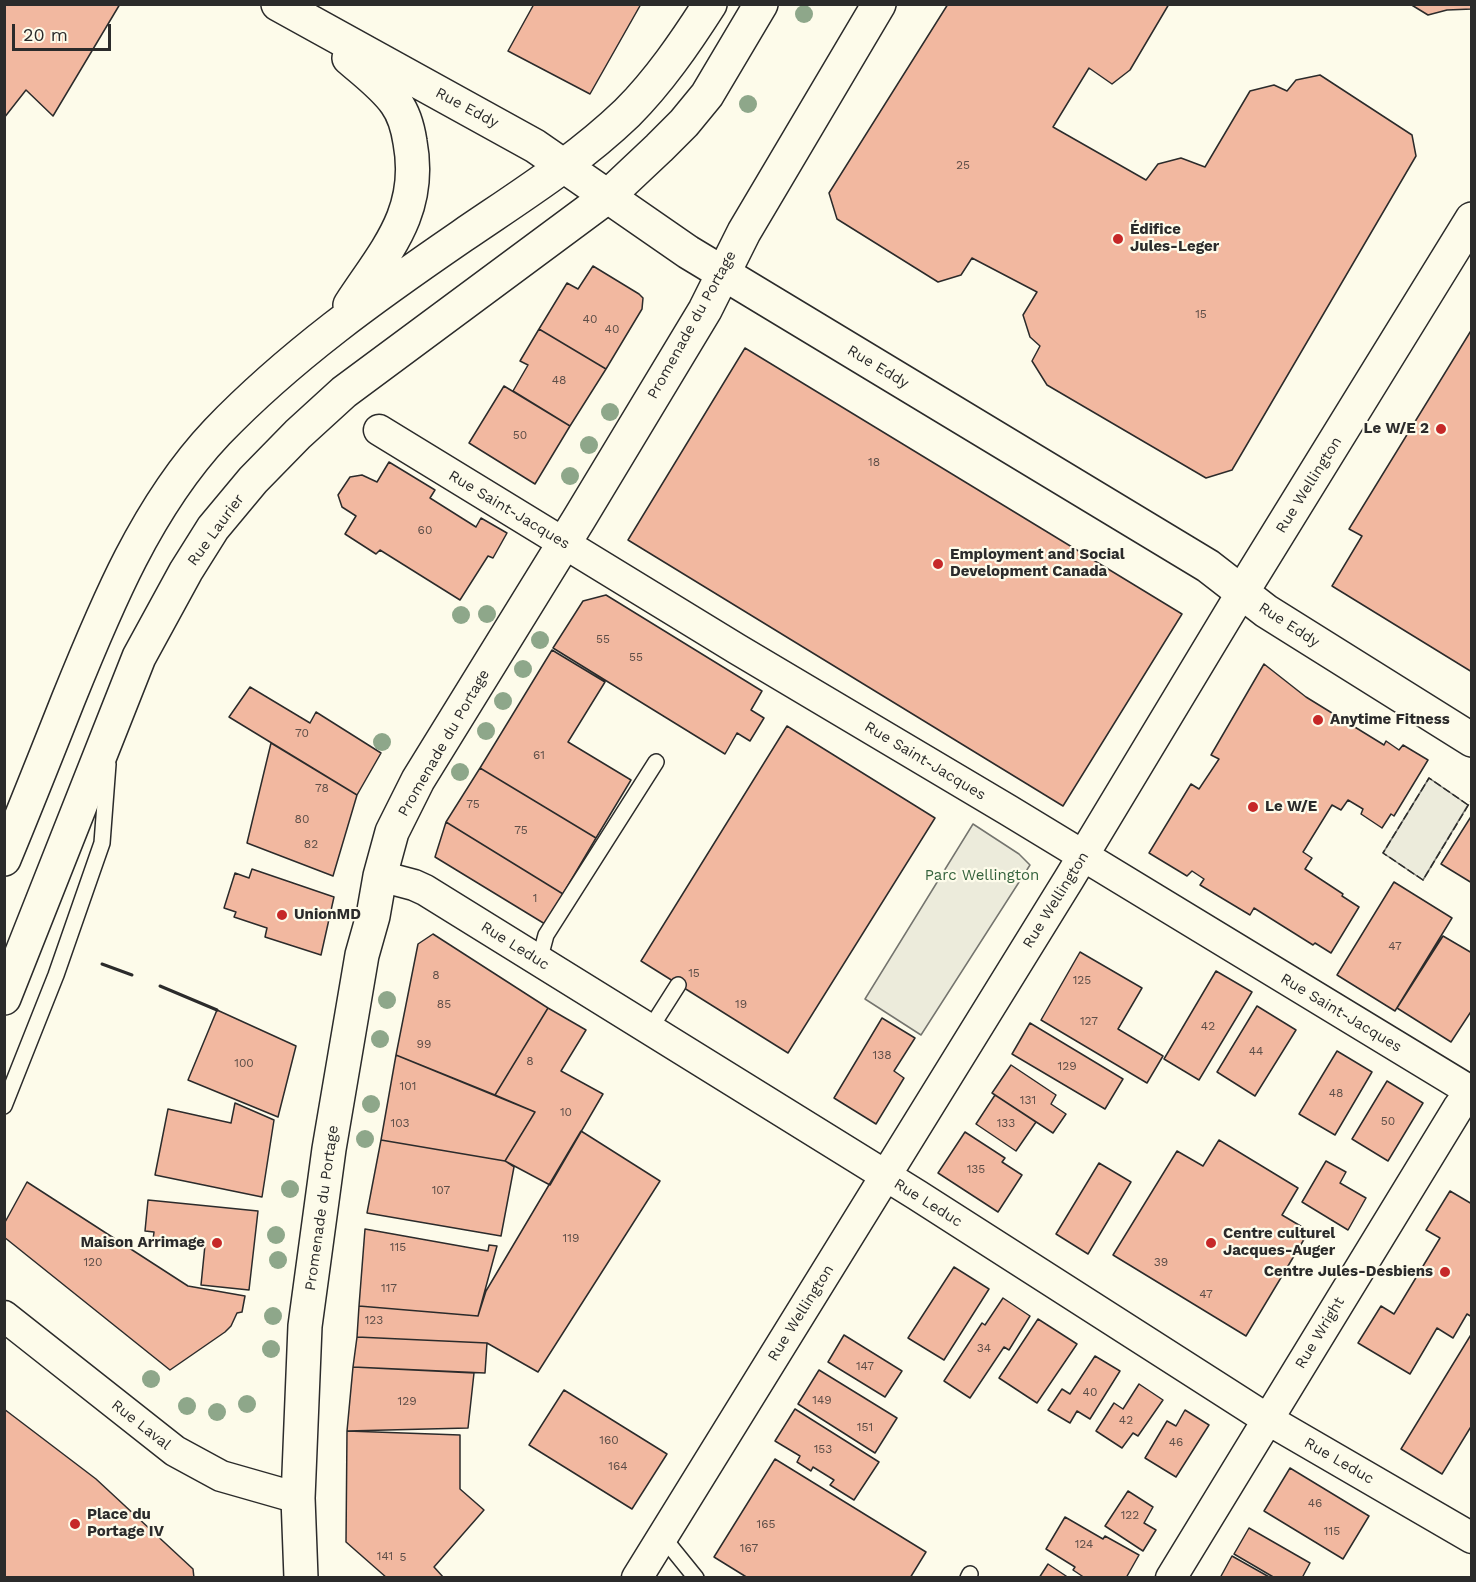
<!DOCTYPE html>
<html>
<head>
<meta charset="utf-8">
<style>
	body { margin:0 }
	#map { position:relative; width:1476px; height:1582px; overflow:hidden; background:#fdfbea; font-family:"Work Sans",sans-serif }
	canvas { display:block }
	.frame { position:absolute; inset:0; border:6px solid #2b2b2b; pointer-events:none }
	.scale { position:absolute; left:12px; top:24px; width:99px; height:27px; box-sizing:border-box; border:3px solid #2b2b2b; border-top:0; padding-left:8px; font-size:18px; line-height:21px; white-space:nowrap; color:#2b2b2b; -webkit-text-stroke:4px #fdfbea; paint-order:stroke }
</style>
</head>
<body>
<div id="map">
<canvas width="1476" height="1582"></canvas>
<div class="frame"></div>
<div class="scale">20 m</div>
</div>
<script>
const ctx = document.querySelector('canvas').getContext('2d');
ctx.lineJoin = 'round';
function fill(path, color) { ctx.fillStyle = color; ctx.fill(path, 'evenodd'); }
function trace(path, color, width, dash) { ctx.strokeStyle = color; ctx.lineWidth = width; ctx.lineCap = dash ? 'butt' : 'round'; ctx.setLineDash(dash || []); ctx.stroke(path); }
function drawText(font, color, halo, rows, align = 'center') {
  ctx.font = font + ' "Work Sans",sans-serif'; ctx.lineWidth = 4.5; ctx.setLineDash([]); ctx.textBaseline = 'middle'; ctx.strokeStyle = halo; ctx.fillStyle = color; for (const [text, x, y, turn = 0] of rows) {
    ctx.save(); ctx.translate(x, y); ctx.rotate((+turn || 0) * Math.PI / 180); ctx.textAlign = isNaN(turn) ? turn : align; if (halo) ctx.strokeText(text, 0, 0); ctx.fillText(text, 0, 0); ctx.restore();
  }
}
const green = new Path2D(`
	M1429 778 1468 805 1423 880 1383 853Z
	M973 824 1019 854 1030 865 921 1035 865 999Z`);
const building = new Path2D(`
	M4 4H120L53 116 26 90 4 118Z
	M534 4H641L590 94 508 51Z
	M948 4H1169L1130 70 1112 84 1089 68 1053 127 1146 180 1158 164 1181 158 1205 167 1250 91 1274 85 1287 91 1296 80 1320 75 1412 135 1416 156 1232 470 1206 478 1047 385 1032 361 1040 346 1030 337 1023 315 1037 292 972 258 961 275 938 282 837 219 829 193Z
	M1410 4H1472V9L1447 10 1428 15Z
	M593 266 639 294 643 298 642 309 606 369 539 329 567 283 578 289Z
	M539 329 606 369 570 426 513 391 528 365 520 361Z
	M1472 329V672L1332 586 1362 536 1349 529Z
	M745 348 1182 614 1063 806 628 540Z
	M504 386 570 426 535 484 469 443Z
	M389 462 435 490 430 498 476 527 481 518 507 533 493 558 488 556 460 600 380 550 376 554 345 534 356 516 342 507 338 495 350 477 362 475 377 482Z
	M606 595 762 691 751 710 764 718 750 741 737 733 725 754 553 648 583 601Z
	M552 650 605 682 568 742 631 780 596 838 480 768Z
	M1264 664 1306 697 1384 745 1386 741 1399 750 1403 745 1428 760 1394 816 1391 814 1382 828 1361 814 1363 809 1348 800 1341 810 1332 805 1303 852 1312 858 1305 869 1343 894 1342 896 1359 907 1331 953 1315 943 1313 945 1254 908 1250 915 1200 885 1204 879 1192 871 1187 876 1149 853 1191 784 1199 789 1219 759 1211 755Z
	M250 687 310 723 316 712 381 753 357 795 229 717Z
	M787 726 935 818 788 1053 641 961Z
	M271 743 357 795 333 876 247 843Z
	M480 768 596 838 563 894 446 822Z
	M1472 815V883L1441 864Z
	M446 822 563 894 545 924 435 857Z
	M252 869 334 897 321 955 265 937 267 928 234 917 236 912 224 908 235 873 249 878Z
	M1394 882 1452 918 1395 1011 1337 975Z
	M433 934 548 1008 495 1095 396 1055 418 944Z
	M1443 936 1472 953V1010L1451 1042 1397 1008Z
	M1080 952 1142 988 1118 1029 1163 1056 1147 1083 1041 1020Z
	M1216 971 1252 992 1199 1080 1164 1059Z
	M1257 1006 1296 1030 1255 1096 1217 1072Z
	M548 1008 586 1030 561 1071 603 1094 550 1185 505 1161 535 1112 495 1095Z
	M217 1010 296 1046 278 1117 188 1080Z
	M882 1018 915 1038 894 1071 904 1078 876 1124 834 1098Z
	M1030 1023 1123 1079 1105 1109 1012 1054Z
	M1337 1051 1372 1072 1335 1135 1299 1114Z
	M396 1055 535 1112 505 1161 381 1140Z
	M1011 1065 1056 1095 1051 1104 1066 1114 1053 1133 992 1093Z
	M1387 1081 1423 1103 1388 1161 1352 1139Z
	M995 1095 1036 1122 1016 1151 976 1124Z
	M235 1103 274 1120 262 1197 155 1175 168 1109 231 1123Z
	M581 1131 660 1181 538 1372 487 1343 357 1337 359 1306 478 1316 486 1291Z
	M965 1132 1005 1158 1002 1162 1022 1175 998 1212 938 1173Z
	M381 1140 505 1161 514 1167 501 1236 367 1213Z
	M1219 1140 1298 1188 1282 1215 1309 1231 1246 1336 1113 1255 1177 1151 1203 1166Z
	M1326 1161 1346 1172 1340 1183 1366 1198 1348 1230 1302 1202Z
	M1099 1163 1131 1182 1088 1254 1056 1234Z
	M27 1182 188 1286 245 1296 242 1312 237 1313 231 1326 225 1332 170 1370 4 1237V1224Z
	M1450 1191 1472 1204V1317L1467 1314 1453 1338 1437 1328 1410 1374 1358 1343 1381 1306 1394 1314 1440 1238 1426 1230Z
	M148 1200 258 1211 249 1290 201 1285 205 1245 153 1240 154 1232 145 1231Z
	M365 1229 488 1251 489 1245 497 1246 478 1316 359 1306Z
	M954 1267 989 1289 944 1360 908 1338Z
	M1003 1298 1030 1316 1009 1350 1004 1347 970 1398 944 1381 982 1323 985 1325Z
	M1038 1319 1077 1344 1037 1403 999 1378Z
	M1472 1333V1425L1442 1474 1401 1449Z
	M844 1335 902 1371 885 1397 828 1362Z
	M357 1337 487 1343 485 1373 353 1367Z
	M1095 1356 1120 1371 1090 1419 1077 1411 1070 1423 1048 1410 1062 1389 1070 1394Z
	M353 1367 474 1373 468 1428 347 1431Z
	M819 1370 897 1418 875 1453 798 1404Z
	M1139 1384 1163 1400 1138 1436 1133 1433 1122 1448 1096 1431 1114 1403 1123 1409Z
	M564 1390 667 1454 632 1509 529 1445Z
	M4 1409 96 1479 193 1569 194 1578H4Z
	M795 1409 879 1462 854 1500 830 1485 834 1480 813 1467 811 1471 797 1462 800 1456 775 1441Z
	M1185 1410 1209 1425 1176 1477 1145 1458 1167 1421 1176 1426Z
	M347 1431 460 1435V1489L484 1510 434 1567 444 1578H387L346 1542Z
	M775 1459 926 1552 910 1578H748L714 1557Z
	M1290 1468 1369 1516 1343 1559 1264 1511Z
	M1128 1491 1153 1507 1144 1523 1156 1530 1143 1551 1105 1526Z
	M1065 1517 1103 1539 1105 1536 1139 1555 1126 1578H1085L1073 1570 1075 1567 1046 1549Z
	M1249 1528 1310 1563 1302 1578H1275L1234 1554Z
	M1232 1556 1271 1578H1220Z
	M1048 1564 1069 1578H1039Z`);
const lane = new Path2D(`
	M539 961 546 935 656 762
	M650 1029 678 985
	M4 1106 56 975 102 843 108 764
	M662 1536 696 1578
	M968 1578 970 1574`);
const street = new Path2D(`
	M379 430 737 649 1008 810 1472 1092
	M380 876 414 885 425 890 917 1195 1267 1419 1472 1538
	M4 1316 175 1451 221 1476 298 1498
	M637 1578 1069 879 1242 592
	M1171 1578 1458 1108 1472 1089`);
const secondary = new Path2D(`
	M278 4 535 146 688 252 1208 566 1266 611 1472 740
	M349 58C365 72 384 86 396 103 404 114 408 129 410 142 423 212 386 250 350 305
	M1242 592 1472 219
	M4 859C26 806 47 753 68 700 106 606 147 506 217 432 290 356 376 295 462 236 519 197 577 161 627 113 659 81 685 43 710 4
	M4 998 139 657 186 571 213 528 253 480 298 434 344 392 607 197 659 148 684 123 707 95 761 4
	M301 1578 298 1498 305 1326 329 1149 362 955 373 916 380 876 392 832 418 780 579 519 705 310 744 232 879 4`);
const fence = new Path2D(`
	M1468 805 1429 778 1383 853 1423 880 1472 799`);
const wall = new Path2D(`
	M102 964 132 975
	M160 986 217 1010`);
const trees = [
	[804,14],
	[748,104],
	[610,412],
	[589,445],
	[570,476],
	[487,614],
	[461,615],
	[540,640],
	[523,669],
	[503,701],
	[486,731],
	[382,742],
	[460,772],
	[387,1000],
	[380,1039],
	[371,1104],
	[365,1139],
	[290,1189],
	[276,1235],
	[278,1260],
	[273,1316],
	[271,1349],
	[151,1379],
	[247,1404],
	[187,1406],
	[217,1412]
];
const markers = [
	[1118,239,6,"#c62828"],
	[1441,429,6,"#c62828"],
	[938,564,6,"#c62828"],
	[1318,720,6,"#c62828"],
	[1253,807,6,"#c62828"],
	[282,915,6,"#c62828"],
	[217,1243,6,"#c62828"],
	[1211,1243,6,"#c62828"],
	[1445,1272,6,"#c62828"],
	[75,1524,6,"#c62828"]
];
const numberNames = [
	["25",963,165],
	["15",1201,314],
	["40",590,319],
	["40",612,329],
	["48",559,380],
	["50",520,435],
	["18",874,462],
	["60",425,530],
	["55",603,639],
	["55",636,657],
	["70",302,733],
	["61",539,755],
	["78",322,788],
	["75",473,804],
	["80",302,819],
	["75",521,830],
	["82",311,844],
	["1",535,898],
	["47",1395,946],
	["15",694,973],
	["8",436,975],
	["125",1082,980],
	["85",444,1004],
	["19",741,1004],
	["127",1089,1021],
	["42",1208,1026],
	["99",424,1044],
	["44",1256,1051],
	["138",882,1055],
	["8",530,1061],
	["100",244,1063],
	["129",1067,1066],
	["101",408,1086],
	["48",1336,1093],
	["131",1028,1100],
	["10",566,1112],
	["50",1388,1121],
	["103",400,1123],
	["133",1006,1123],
	["135",976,1169],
	["107",441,1190],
	["119",571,1238],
	["115",398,1247],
	["120",93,1262],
	["39",1161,1262],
	["117",389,1288],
	["47",1206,1294],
	["123",374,1320],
	["34",984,1348],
	["147",865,1366],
	["40",1090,1392],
	["149",822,1400],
	["129",407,1401],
	["42",1126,1420],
	["151",865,1427],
	["160",609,1440],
	["46",1176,1442],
	["153",823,1449],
	["164",618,1466],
	["46",1315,1503],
	["122",1130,1515],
	["165",766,1524],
	["115",1332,1531],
	["124",1084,1544],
	["167",749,1548],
	["141",385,1556],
	["5",403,1557]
];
const streetNames = [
	["Rue Eddy",467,108,28],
	["Promenade du Portage",692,325,-61],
	["Rue Eddy",878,367,31],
	["Rue Wellington",1309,485,-58],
	["Rue Saint-Jacques",509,510,31],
	["Rue Laurier",216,530,-54],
	["Rue Eddy",1289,625,33],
	["Promenade du Portage",444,743,-60],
	["Rue Saint-Jacques",925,761,31],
	["Rue Wellington",1056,900,-58],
	["Rue Leduc",515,946,32],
	["Rue Saint-Jacques",1341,1013,31],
	["Rue Leduc",928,1203,32],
	["Promenade du Portage",322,1208,-82],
	["Rue Wellington",801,1313,-58],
	["Rue Wright",1320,1333,-59],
	["Rue Laval",141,1425,38],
	["Rue Leduc",1339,1461,30]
];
const poiNames = [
	["Édifice",1130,230],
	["Jules-Leger",1130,247],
	["Le W/E 2",1429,429,"right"],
	["Employment and Social",950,555],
	["Development Canada",950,572],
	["Anytime Fitness",1330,720],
	["Le W/E",1265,807],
	["UnionMD",294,915],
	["Centre culturel",1223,1234],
	["Jacques-Auger",1223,1251],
	["Maison Arrimage",205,1243,"right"],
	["Centre Jules-Desbiens",1433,1272,"right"],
	["Place du",87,1515],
	["Portage IV",87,1532]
];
const parkNames = [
	["Parc Wellington",982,876]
];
fill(green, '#ecebdb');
trace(green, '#74746e', 1.5);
fill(building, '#f2b8a0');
trace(building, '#2b2b2b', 1.5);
trace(lane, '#2b2b2b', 18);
trace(street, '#2b2b2b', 33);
trace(secondary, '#2b2b2b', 36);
trace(lane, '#fdfbea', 15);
trace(street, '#fdfbea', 30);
trace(secondary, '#fdfbea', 33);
trace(fence, '#2b2b2b', 1.5, [8, 3]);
trace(wall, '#2b2b2b', 3);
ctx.fillStyle = '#8ea78a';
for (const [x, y] of trees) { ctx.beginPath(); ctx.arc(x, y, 9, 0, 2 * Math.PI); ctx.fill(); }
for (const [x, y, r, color] of markers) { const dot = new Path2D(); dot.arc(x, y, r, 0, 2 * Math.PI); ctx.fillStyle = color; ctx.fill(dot); trace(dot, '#fdfbea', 2); }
drawText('12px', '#5d4e48', null, numberNames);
drawText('15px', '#2b2b2b', '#fdfbea', streetNames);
drawText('bold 15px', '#2b2b2b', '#fdfbea', poiNames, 'left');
drawText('15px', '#34623c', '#fdfbea', parkNames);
</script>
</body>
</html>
